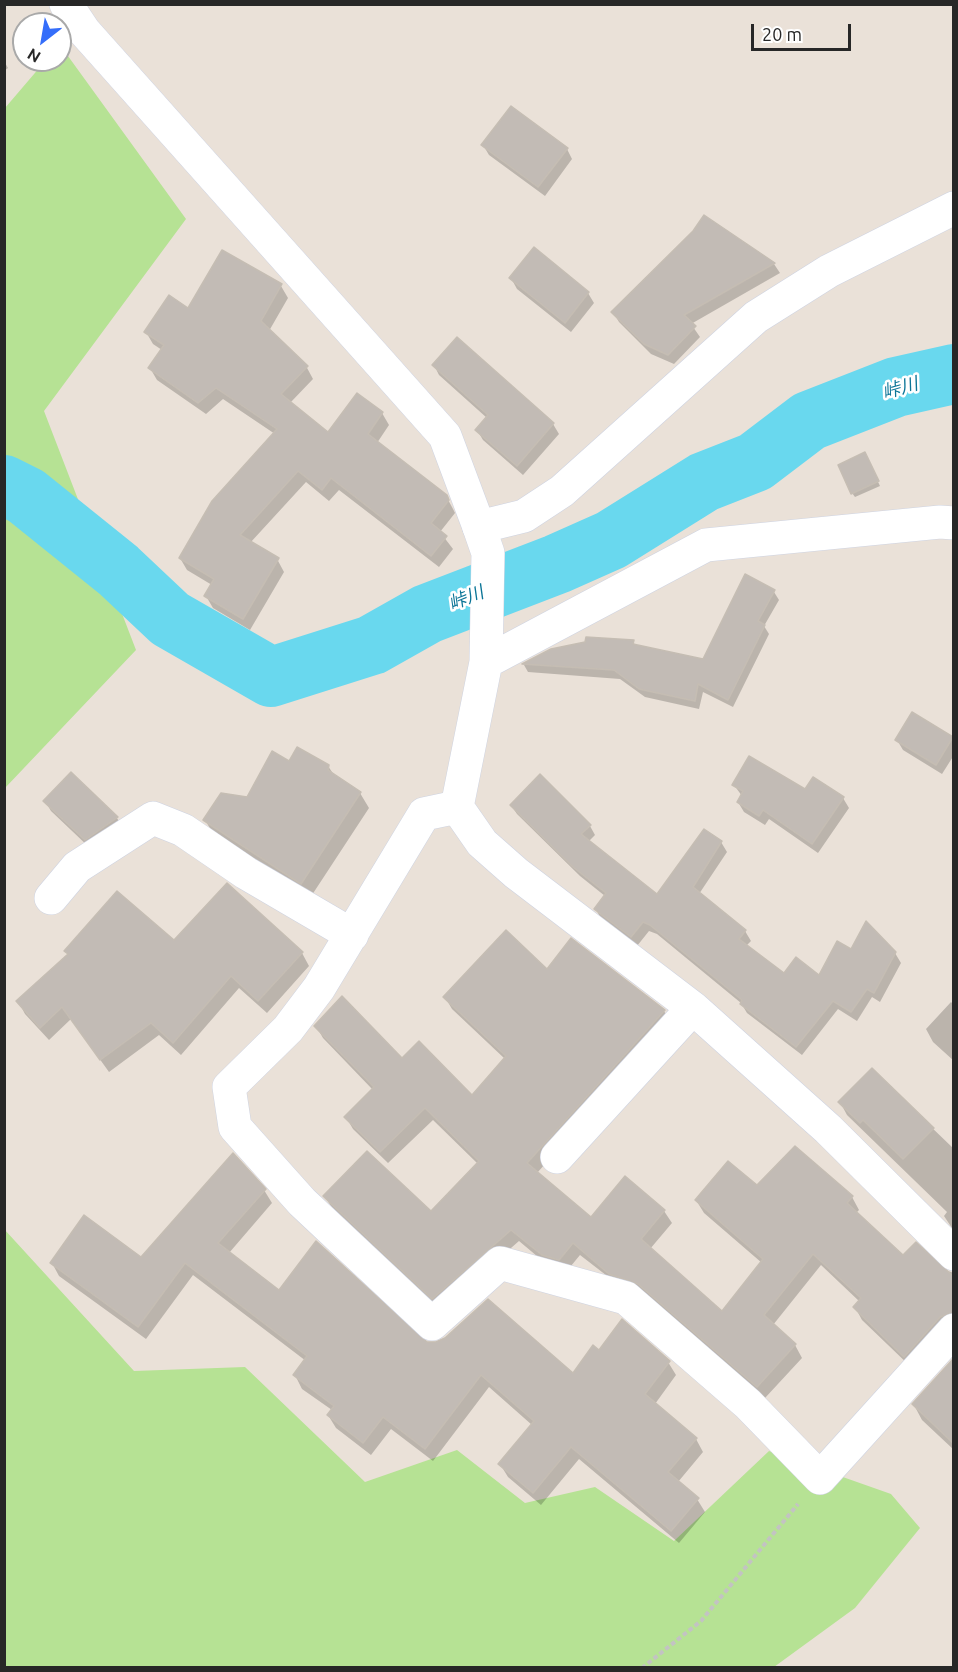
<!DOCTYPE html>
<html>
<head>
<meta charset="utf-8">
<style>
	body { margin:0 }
	#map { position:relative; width:958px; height:1672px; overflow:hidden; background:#eae1d8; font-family:Ubuntu,sans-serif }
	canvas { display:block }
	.frame { position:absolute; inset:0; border:6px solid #272727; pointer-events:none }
	.north { position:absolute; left:12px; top:12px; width:60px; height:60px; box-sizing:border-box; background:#fff; border:2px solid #a9a9a9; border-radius:50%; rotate:211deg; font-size:16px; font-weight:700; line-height:24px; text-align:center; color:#272727 }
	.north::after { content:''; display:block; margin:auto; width:21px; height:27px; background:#356efa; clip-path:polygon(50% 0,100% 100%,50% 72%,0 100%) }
	.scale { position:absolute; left:751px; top:24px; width:100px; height:27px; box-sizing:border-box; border:3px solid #272727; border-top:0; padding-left:8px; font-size:18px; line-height:21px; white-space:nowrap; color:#272727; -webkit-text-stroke:4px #fff; paint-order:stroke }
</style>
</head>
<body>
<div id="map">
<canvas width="958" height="1672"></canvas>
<div class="frame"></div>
<div class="north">N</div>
<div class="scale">20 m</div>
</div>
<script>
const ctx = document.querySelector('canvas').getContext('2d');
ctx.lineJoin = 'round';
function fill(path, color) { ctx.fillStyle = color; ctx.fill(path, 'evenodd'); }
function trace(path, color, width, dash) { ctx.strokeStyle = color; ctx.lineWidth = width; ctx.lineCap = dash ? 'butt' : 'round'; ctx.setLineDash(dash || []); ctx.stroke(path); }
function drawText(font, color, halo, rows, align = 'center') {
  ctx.font = font + ' Ubuntu,"Noto Sans JP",sans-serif'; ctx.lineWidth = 5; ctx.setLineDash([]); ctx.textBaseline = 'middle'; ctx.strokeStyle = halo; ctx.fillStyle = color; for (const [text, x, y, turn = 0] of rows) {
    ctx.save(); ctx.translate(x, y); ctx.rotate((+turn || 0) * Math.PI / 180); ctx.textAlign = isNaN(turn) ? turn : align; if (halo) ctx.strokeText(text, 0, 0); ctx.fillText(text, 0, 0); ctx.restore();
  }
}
const green = new Path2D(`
	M60 45 186 219 44 411 136 650 5 788V108L46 60H60Z
	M4 1229 134 1371 245 1367 365 1482 457 1450 525 1503 595 1487 674 1541 769 1451 891 1494 920 1528 855 1608 774 1667H5Z`);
const shadow = new Path2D(`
	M4 61 8 68 4 71Z
	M483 145 567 149 572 159 545 196 489 155Z
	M704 217 774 264 780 273 691 324 700 337 674 364 651 354 619 322 613 312 694 232Z
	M511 278 588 293 594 303 571 332 517 289Z
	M281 286 288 298 269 331 306 366 313 379 290 403 328 434 358 395 382 413 389 425 377 443 446 496 453 509 455 513 440 532 453 549 439 567 339 490 329 501 306 482 250 543 277 559 284 572 250 630 213 608 206 596 212 585 187 570 180 558 275 434 223 399 206 414 157 380 150 368 162 350 153 344 146 332 189 311Z
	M457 339 553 424 559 434 523 475 483 440 477 430 487 418 439 375 434 365Z
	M867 459 880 486 855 497 852 493Z
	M774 592 779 600 764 626 769 634 733 707 703 692 699 709 645 697 620 679 528 672 524 665 551 650 633 642 636 646 704 661Z
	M952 738 954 755 942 774 903 750 897 740Z
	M289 763 328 766 334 775 360 793 369 808 310 898 214 835 205 820 247 799Z
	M734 785 805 791 843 798 849 808 818 853 769 819 765 825 744 812 738 802 742 796Z
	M45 801 117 818 122 827 91 849 51 811Z
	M511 805 590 826 595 835 588 842 657 896 721 842 727 852 699 894 745 931 751 941 746 946 784 975 820 978 851 951 895 953 901 963 880 1002 872 997 857 1021 838 1009 802 1055 747 1013 741 1003 657 934 649 931 637 946 601 919 596 909 605 896 580 876 517 814Z
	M571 940 664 1011 671 1024 537 1173 592 1219 625 1178 664 1211 672 1223 650 1249 722 1313 762 1263 704 1213 696 1200 757 1187 852 1197 859 1210 856 1213 903 1257 954 1273V1327L912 1368 862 1320 855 1307 860 1302 821 1265 773 1325 795 1345 802 1358 765 1398 580 1255 566 1272 550 1267 519 1241 440 1310 333 1209 325 1197 431 1214 478 1164 433 1120 388 1163 353 1129 346 1117 373 1090 323 1038 316 1026 402 1060 472 1098 505 1059 452 1009 445 997 547 971Z
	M174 943 302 953 309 966 267 1013 239 988 181 1055 159 1035 109 1072 71 1019 49 1040 25 1014 18 1001 68 955 66 951Z
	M951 1002 954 1005V1061L933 1042 926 1029Z
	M872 1070 954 1149V1231L944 1216 947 1212 847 1115 840 1102Z
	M264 1190 272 1203 229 1253 279 1292 426 1343 574 1375 600 1352 668 1362 676 1375 655 1404 696 1439 703 1452 678 1482 697 1499 705 1512 679 1543 579 1459 541 1505 508 1477 500 1464 532 1425 489 1387 433 1461 391 1429 371 1455 336 1428 328 1415 332 1410 302 1389 295 1375 306 1361 193 1275 146 1339 59 1276 52 1263 141 1259Z
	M954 1371V1450L922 1420 914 1405Z`);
const river = new Path2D(`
	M4 485 26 496 118 570 170 619 271 677 372 645 427 614 557 564 611 540 704 482 755 462 809 421 896 387 954 374`);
const building = new Path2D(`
	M511 106 568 148 538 187 481 145Z
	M704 215 775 263 684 315 696 326 668 355 644 344 611 312 693 231Z
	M534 247 589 292 565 323 509 278Z
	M222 250 282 284 261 321 308 366 281 394 328 432 357 393 383 412 368 434 447 495 449 500 431 523 447 536 431 556 331 478 322 490 298 471 240 535 279 558 243 619 204 596 214 579 179 558 212 501 277 429 216 388 198 403 148 368 164 345 144 332 169 295 188 308Z
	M457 337 554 423 517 466 475 430 488 415 432 365Z
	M865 452 879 481 851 494 838 465Z
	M745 574 775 590 758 621 765 625 728 700 698 684 695 701 639 689 614 670 522 664 551 649 585 642 586 637 634 640 633 644 703 659Z
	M912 712 953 737 936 765 895 740Z
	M297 747 329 765 328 770 361 792 301 884 203 820 221 793 247 797 272 751 289 761Z
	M749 756 805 789 813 777 844 797 812 844 763 810 759 816 737 802 743 791 732 785Z
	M71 772 118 817 85 840 43 801Z
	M540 774 591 825 581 834 657 894 704 829 722 841 693 887 746 930 739 939 784 973 796 957 819 975 837 941 851 949 866 921 896 952 874 993 867 989 851 1012 833 1001 796 1047 740 1004 742 1000 650 925 643 922 631 937 594 909 606 893 573 867 510 805Z
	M227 883 303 952 258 1001 231 976 173 1043 151 1023 100 1060 62 1007 40 1028 16 1001 68 954 64 951 117 891 174 940Z
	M506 930 547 969 571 938 665 1010 527 1163 591 1217 625 1176 665 1210 641 1239 722 1311 763 1259 695 1200 728 1161 757 1185 795 1146 853 1196 847 1203 903 1255 916 1242 954 1277V1312L940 1317 904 1357 853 1307 861 1298 813 1254 764 1315 796 1344 757 1387 638 1284 609 1274 573 1243 559 1260 542 1255 511 1230 432 1299 323 1196 367 1151 431 1211 479 1161 425 1108 380 1152 344 1117 374 1087 314 1026 342 996 402 1058 419 1041 472 1095 506 1056 443 997Z
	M872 1068 934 1128 903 1159 863 1120 860 1123 838 1102Z
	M233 1153 266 1189 218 1243 279 1290 316 1241 427 1342H436L445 1338 488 1299 573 1373 593 1345 599 1350 622 1319 670 1361 645 1394 697 1438 668 1472 699 1498 671 1531 571 1447 533 1493 498 1464 534 1421 481 1375 425 1449 383 1417 363 1443 327 1415 334 1406 293 1375 307 1356 185 1263 138 1327 50 1263 84 1215 141 1257Z
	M954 1358V1444L912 1404Z`);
const path = new Path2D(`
	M642 1668 701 1621 798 1504`);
const minor = new Path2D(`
	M954 208 829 271 756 317 562 491 524 516 479 527 488 553 486 662 457 807 482 843 516 873 693 1008 828 1129 954 1254
	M486 662 706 545 940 522 954 523
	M457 807 424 814 319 988 288 1029 229 1087 235 1127 302 1202 432 1324 500 1263 626 1298 748 1404 820 1478 954 1330
	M51 898 77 867 153 818 183 830 246 873 352 935
	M557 1157 693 1008`);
const tertiary = new Path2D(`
	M66 4 84 31 445 436 479 527`);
const waterNames = [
	["峠川",900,388,-16],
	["峠川",466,598,-22]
];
fill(green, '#b6e294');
fill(shadow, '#0003');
trace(river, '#69d8ee', 60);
fill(building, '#c2bbb5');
trace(building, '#c5bdb3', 1.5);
trace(minor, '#ced3e1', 34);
trace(tertiary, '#ced3e1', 34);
trace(path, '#c3c3c3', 4, [4.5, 3]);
trace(minor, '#fff', 33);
trace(tertiary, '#fff', 33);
drawText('italic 18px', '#0c7597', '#fff', waterNames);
</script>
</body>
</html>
